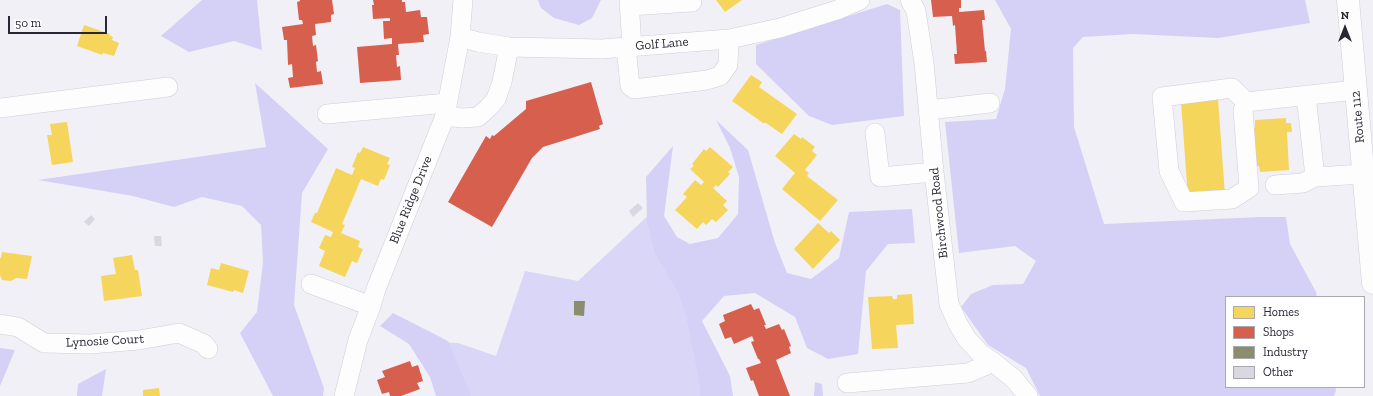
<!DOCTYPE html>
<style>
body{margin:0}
#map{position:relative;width:1373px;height:396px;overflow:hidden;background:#f1f0f7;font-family:"Zilla Slab",serif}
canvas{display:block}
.legend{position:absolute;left:1225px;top:296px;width:140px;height:92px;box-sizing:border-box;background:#fff;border:1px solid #a9a9ad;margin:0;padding:5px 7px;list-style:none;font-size:12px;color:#292733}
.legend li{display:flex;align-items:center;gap:8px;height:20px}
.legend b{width:20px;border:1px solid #a9a9ad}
.north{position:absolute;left:1325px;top:8px;width:40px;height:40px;-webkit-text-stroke:3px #fff;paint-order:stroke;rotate:0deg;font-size:11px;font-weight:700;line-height:16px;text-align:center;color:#292733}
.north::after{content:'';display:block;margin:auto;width:14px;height:18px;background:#292733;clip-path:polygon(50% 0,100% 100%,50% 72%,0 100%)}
.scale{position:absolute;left:8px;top:16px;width:99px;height:18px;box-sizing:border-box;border:2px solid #292733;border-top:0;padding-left:5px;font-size:12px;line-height:14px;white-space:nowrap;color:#292733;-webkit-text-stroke:3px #fff;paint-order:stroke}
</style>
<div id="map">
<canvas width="1373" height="396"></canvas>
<ul class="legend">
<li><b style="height:11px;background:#f6d55c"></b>Homes</li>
<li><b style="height:11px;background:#d6604d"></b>Shops</li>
<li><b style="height:11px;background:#8c8c6e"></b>Industry</li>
<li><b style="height:11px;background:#d9d8e2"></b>Other</li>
</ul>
<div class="north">N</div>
<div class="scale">50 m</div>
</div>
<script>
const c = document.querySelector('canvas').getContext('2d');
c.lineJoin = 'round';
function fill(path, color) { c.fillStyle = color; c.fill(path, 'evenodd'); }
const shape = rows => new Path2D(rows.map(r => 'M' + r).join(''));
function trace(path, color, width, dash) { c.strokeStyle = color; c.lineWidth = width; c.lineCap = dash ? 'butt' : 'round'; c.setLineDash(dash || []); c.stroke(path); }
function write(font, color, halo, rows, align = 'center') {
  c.font = font + ' "Zilla Slab",serif'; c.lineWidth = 4; c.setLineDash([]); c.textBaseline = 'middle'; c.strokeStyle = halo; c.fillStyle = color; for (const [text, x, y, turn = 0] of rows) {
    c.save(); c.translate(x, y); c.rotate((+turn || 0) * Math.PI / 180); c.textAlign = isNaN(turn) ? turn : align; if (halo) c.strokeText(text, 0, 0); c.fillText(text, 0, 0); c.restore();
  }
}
fill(shape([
 [652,212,717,396,446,396,431,342,458,343,496,356,525,271,578,281]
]), '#dad6f8');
fill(shape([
 [202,0,257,0,262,50,234,41,189,52,161,36],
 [538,0,601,0,592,18,579,25,554,18,541,8],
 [995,0,1305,0,1310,23,1218,38,1133,34,1083,37,1073,48,1074,127,1104,224,1260,217,1286,217,1290,244,1316,292,1317,297,1226,297,1226,387,1335,387,1336,390,1334,396,1040,396,1026,368,988,345,961,307,971,294,993,285,1023,284,1036,261,1015,246,959,253,945,122,996,119,1005,89,1011,29],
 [887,4,900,10,904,116,832,125,809,116,756,64,756,45],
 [255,83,328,149,302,193,294,305,324,388,323,396,273,396,240,333,257,312,263,262,261,225,242,206,202,197,174,207,133,196,38,180,266,147],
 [716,120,748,150,775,243,787,273,811,279,839,258,849,212,912,209,915,243,888,244,866,271,858,354,828,359,807,348,795,317,755,293,724,296,702,321,730,376,733,396,700,396,700,385,686,316,679,294,655,253,647,221,646,177,673,146,664,216,677,237,690,244,718,238,738,214,739,177,730,148],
 [393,313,448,341,471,396,436,396,430,377,409,344,380,326],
 [0,348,15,350,0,386],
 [106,369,102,396,77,396,78,384],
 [815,382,822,384,823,396,814,396]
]), '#d5d0f5');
fill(shape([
 [716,0,742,0,725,12],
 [84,25,110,34,109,35,113,37,112,40,119,43,114,56,103,53,102,55,77,46],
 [751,75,762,82,759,87,797,114,782,134,766,123,763,123,732,101],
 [1218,99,1225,195,1188,198,1181,102],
 [1286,118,1286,123,1291,123,1292,132,1287,132,1289,170,1260,172,1259,166,1256,166,1251,128,1255,128,1255,120],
 [67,122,73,162,52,165,47,135,52,135,50,124],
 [794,134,801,139,802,137,815,147,812,151,817,155,805,170,809,173,807,176,838,200,820,221,782,189,795,173,775,156],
 [363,147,390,158,387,164,390,165,384,180,381,179,378,186,361,179,342,224,345,225,341,233,360,241,358,247,363,249,357,263,352,261,345,277,319,266,325,251,319,248,325,235,331,237,333,232,311,222,315,213,317,213,336,168,352,175,355,168,352,167,358,152,360,153],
 [710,147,733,167,728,172,730,174,718,187,716,185,713,188,727,201,723,205,728,210,716,222,712,219,706,225,703,222,697,229,675,210,687,197,683,194,695,180,701,185,704,182,690,169,694,166,692,164,704,149,706,151],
 [818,223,829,233,831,231,840,240,813,269,794,249],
 [2,252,32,256,27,279,16,278,11,281,2,280,0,275,0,258,1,258],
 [132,255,135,270,138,270,142,296,104,301,101,276,116,274,113,258],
 [221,263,249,271,243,293,234,290,233,292,207,285,211,268,219,270],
 [912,294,914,324,896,325,898,348,872,349,868,297,892,296,893,299,897,299,897,295],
 [159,388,160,396,143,396,143,390]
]), '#f6d55c');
fill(shape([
 [300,0,332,0,334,14,331,15,331,22,315,24,316,35,312,36,313,46,316,45,318,61,316,62,317,72,321,71,323,84,290,88,288,78,293,77,292,64,288,65,287,40,284,40,282,27,303,24,302,20,299,20,297,2,300,1],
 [373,0,402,0,402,2,405,2,406,12,420,10,421,17,427,17,429,34,423,35,424,42,398,44,399,55,396,55,397,67,400,66,401,80,360,83,357,47,392,44,392,38,384,39,383,21,390,21,390,18,373,19,372,5,374,5],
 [931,0,961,0,961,8,959,8,959,12,984,10,985,20,982,20,985,51,986,51,987,62,955,64,954,54,957,54,955,25,953,26,952,16,933,17],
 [591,82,603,124,599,126,600,129,543,147,532,158,492,227,448,202,486,136,490,139,492,135,494,136,526,109,526,101],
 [751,304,754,310,759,308,766,325,764,325,766,329,779,324,782,330,784,329,791,346,789,347,791,353,776,360,790,396,759,396,753,380,751,381,746,368,761,363,759,359,758,359,751,342,754,341,752,336,734,344,731,337,725,339,719,324,725,321,723,315],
 [410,361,412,367,418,365,423,381,417,383,420,389,401,396,390,396,389,392,382,394,377,380,385,377,382,371]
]), '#d6604d');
fill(shape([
 [574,301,585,301,584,316,574,315]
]), '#8c8c6e');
fill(shape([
 [638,203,643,208,633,217,629,211],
 [91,215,95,219,89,226,84,222],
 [154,236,161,236,162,246,155,246]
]), '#d9d8e2');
const minor = shape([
 [629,0,632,47],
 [910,0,916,11,924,63,934,172,949,304,958,324,967,339,981,354,993,362,1014,379,1028,396],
 [629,6,692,2],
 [460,37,478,42,509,47,602,49,729,39,780,28,837,10,860,0],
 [626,47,630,86,634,89,707,80,720,76,728,65,729,39],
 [1306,95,1315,177,1363,174],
 [1246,102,1243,110,1249,188,1232,199,1184,202,1169,171,1162,97,1232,88,1246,102,1355,90],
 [0,108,168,87],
 [929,110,990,103],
 [327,114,447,103],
 [445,116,462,118,478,117,489,107,496,99,502,82,509,47],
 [875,133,880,177,934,172],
 [1275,185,1303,183,1315,177],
 [311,284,371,306],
 [0,324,18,327,44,343,90,344,139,340,179,333,204,344,208,349],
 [847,383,968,373,993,362],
 [344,396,358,340,371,306,376,289,445,116,460,37,463,0]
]);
const major = shape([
 [1348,0,1373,283]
]);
trace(minor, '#cecdd5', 20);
trace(major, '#cecdd5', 23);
trace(minor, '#fdfdfe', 19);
trace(major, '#fdfdfe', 22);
write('13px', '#292733', '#fff', [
 ["Golf Lane",662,44,-5],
 ["Route 112",1358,117,-95],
 ["Blue Ridge Drive",411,200,-68],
 ["Birchwood Road",939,213,-96],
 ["Lynosie Court",105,341,-3]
]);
</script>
